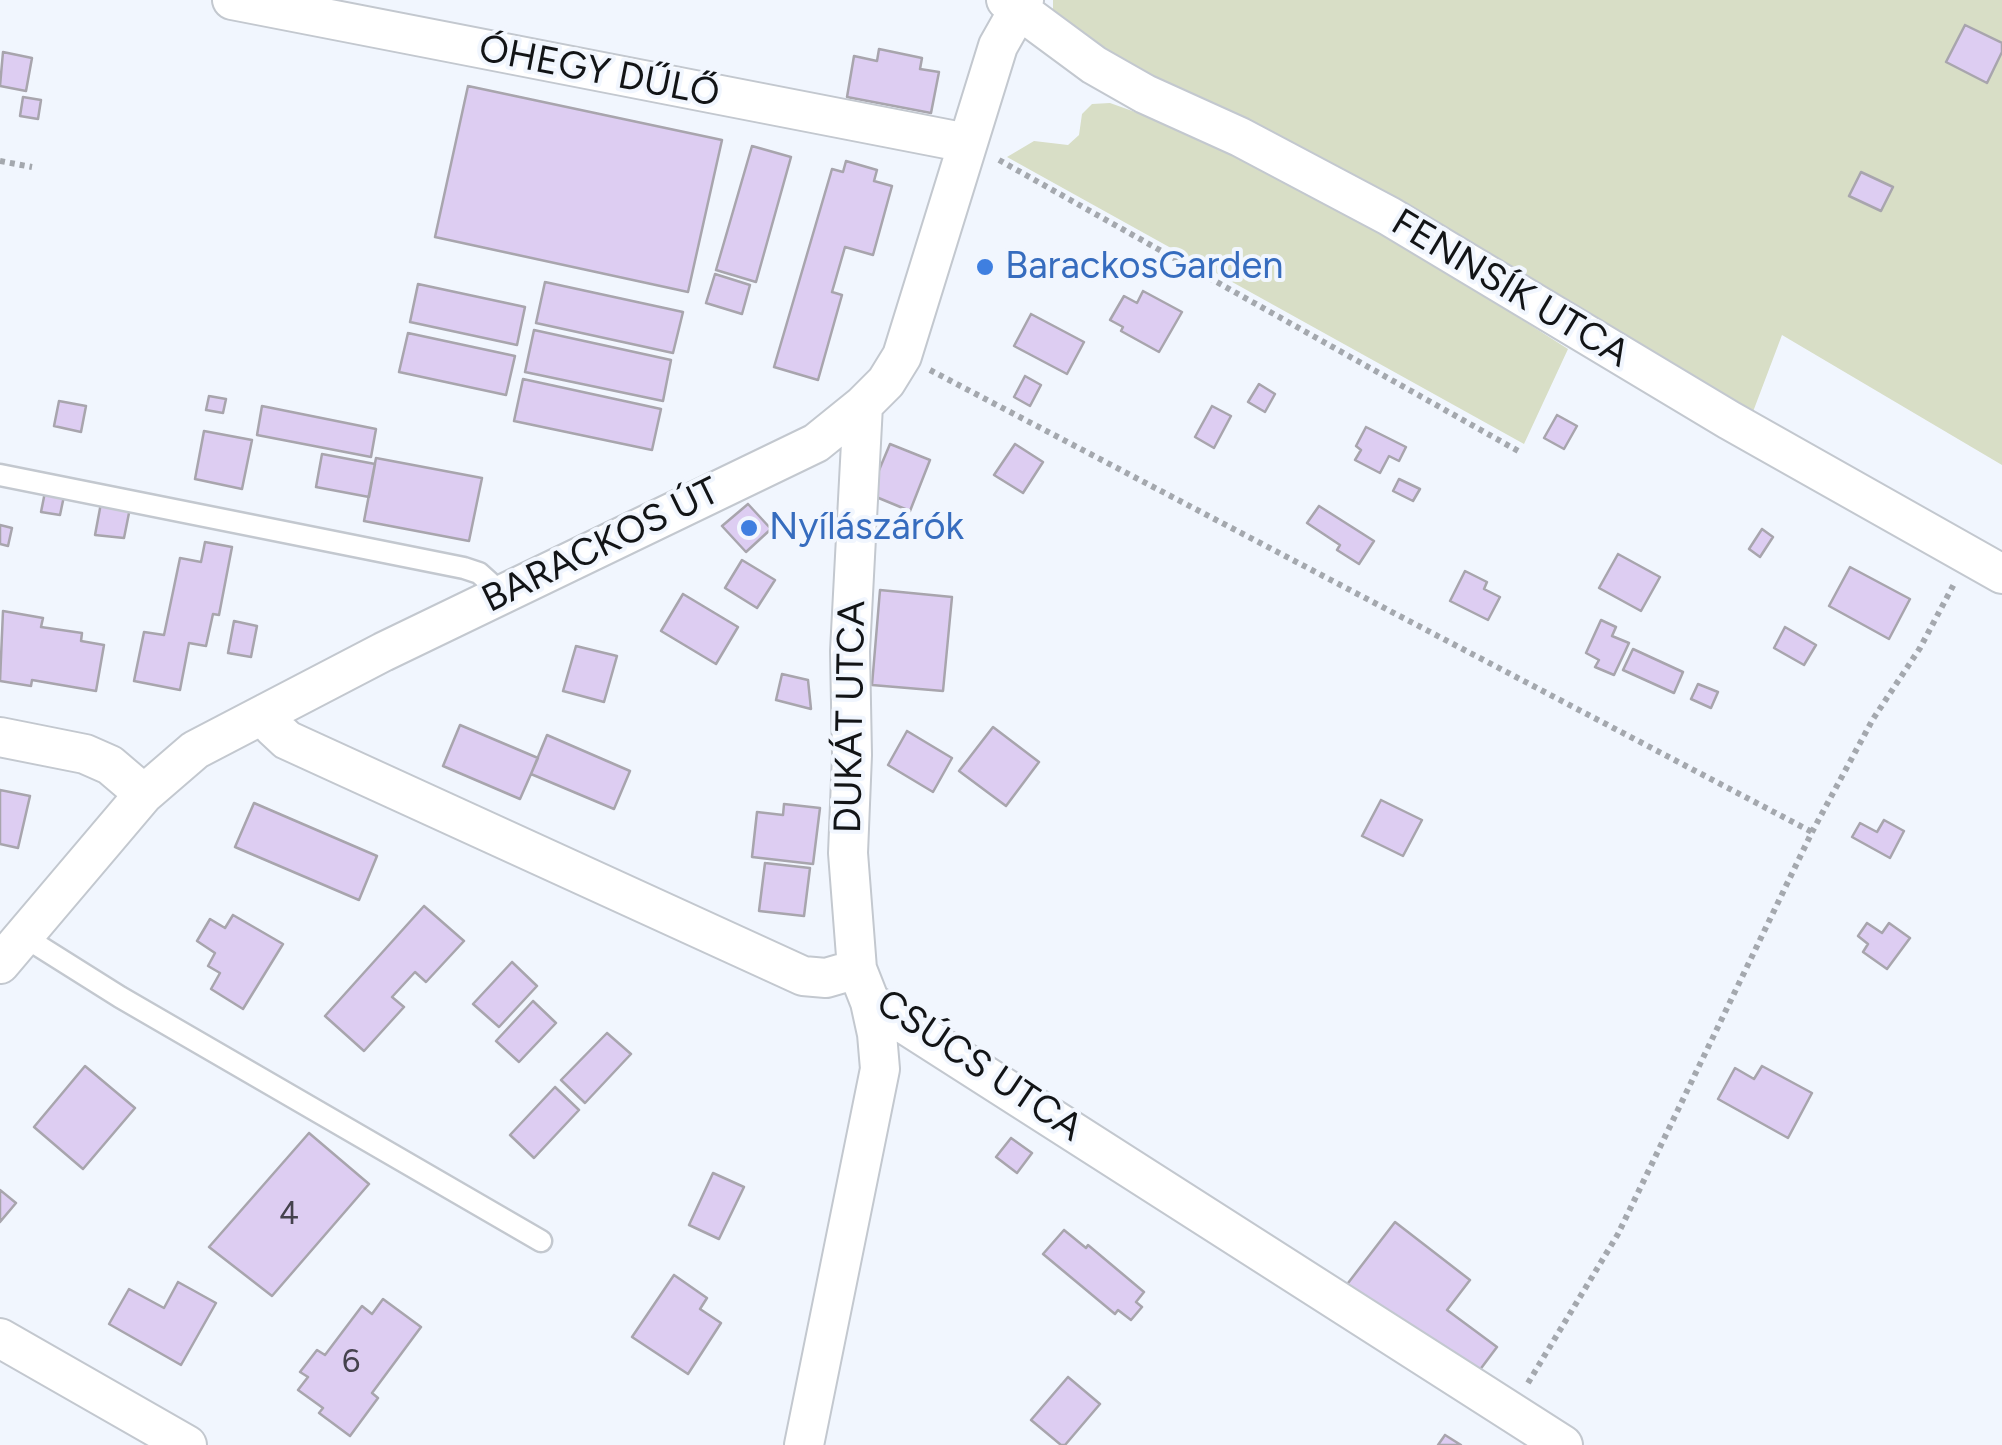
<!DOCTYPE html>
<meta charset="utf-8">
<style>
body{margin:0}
canvas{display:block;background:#f1f6fe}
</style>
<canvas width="2002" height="1445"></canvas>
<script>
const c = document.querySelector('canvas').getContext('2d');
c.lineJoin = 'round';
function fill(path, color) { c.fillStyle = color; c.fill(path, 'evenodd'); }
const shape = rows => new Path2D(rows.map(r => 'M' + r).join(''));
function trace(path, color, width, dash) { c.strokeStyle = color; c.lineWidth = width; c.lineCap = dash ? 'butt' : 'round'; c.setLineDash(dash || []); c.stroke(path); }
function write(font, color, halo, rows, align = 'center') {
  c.font = font + ' Figtree,sans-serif'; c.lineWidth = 8; c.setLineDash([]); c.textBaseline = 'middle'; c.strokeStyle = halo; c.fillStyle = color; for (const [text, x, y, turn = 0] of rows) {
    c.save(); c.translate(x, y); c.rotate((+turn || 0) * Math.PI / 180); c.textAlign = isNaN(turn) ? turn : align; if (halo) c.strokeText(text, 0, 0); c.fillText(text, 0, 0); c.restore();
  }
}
fill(shape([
 [1053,0,2002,0,2002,465,1782,335,1751,417,1145,77,1062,24,1053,10],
 [1110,103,1233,147,1381,230,1568,349,1524,444,1007,157,1034,141,1068,145,1079,135,1082,114,1092,104]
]), '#d8dec6');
const building = shape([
 [1965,25,2002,43,2002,52,1987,83,1946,62,1965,25],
 [879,49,922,58,920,69,939,72,931,113,847,97,854,56,877,61,879,49],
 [3,52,32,58,26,91,0,86,3,52],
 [468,86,722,140,688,292,435,237,468,86],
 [23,97,41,100,38,119,20,116,23,97],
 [752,146,791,157,756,282,716,270,752,146],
 [846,161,877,170,874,181,892,186,873,255,845,247,832,292,842,295,818,380,774,367,832,169,843,172,846,161],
 [1861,172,1893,187,1881,211,1849,196,1861,172],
 [715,274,750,285,742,314,706,303,715,274],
 [545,282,683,312,673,353,536,323,545,282],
 [418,284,525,307,517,345,410,322,418,284],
 [1143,291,1182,312,1159,352,1121,331,1123,327,1110,320,1124,296,1137,303,1143,291],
 [1031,314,1084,342,1067,374,1014,346,1031,314],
 [534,330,671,360,663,401,525,372,534,330],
 [408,333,515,356,506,395,399,372,408,333],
 [1025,376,1041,385,1030,406,1014,397,1025,376],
 [523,379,661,409,652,450,514,421,523,379],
 [1259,384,1275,394,1265,412,1248,402,1259,384],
 [209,396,226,399,223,413,206,410,209,396],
 [59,401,86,406,81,432,54,426,59,401],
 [262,406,376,429,371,457,257,435,262,406],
 [1212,406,1231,416,1214,448,1195,437,1212,406],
 [1557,415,1577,426,1564,449,1544,438,1557,415],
 [1366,427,1406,447,1399,461,1389,456,1380,473,1355,460,1361,450,1356,446,1366,427],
 [204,431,252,440,242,489,195,479,204,431],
 [890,444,930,460,910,511,869,494,890,444],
 [1015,444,1043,462,1023,493,994,475,1015,444],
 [322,454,375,464,369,497,316,487,322,454],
 [376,458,482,478,469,541,364,521,376,458],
 [1399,479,1420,489,1413,501,1393,491,1399,479],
 [45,492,64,496,60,515,41,512,45,492],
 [101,503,130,508,124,538,95,535,101,503],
 [748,504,771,529,746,552,722,526,748,504],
 [1319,506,1374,541,1359,564,1337,550,1340,545,1307,523,1319,506],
 [0,525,12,528,8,546,0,544,0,525],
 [1762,529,1773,537,1760,557,1749,549,1762,529],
 [205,542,232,547,219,615,213,614,206,646,189,643,180,690,134,681,144,632,164,635,180,558,201,562,205,542],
 [1618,554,1660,577,1641,611,1599,588,1618,554],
 [742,560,775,580,757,608,725,588,742,560],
 [1850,567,1910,599,1889,639,1829,606,1850,567],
 [1465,571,1487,582,1484,589,1500,597,1488,620,1450,601,1465,571],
 [880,590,952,597,943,691,872,685,880,590],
 [683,594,738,627,716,664,661,631,683,594],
 [3,611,43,618,41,627,82,633,81,641,104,645,96,691,32,680,31,686,0,681,3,611],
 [1601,620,1616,627,1612,636,1629,643,1614,675,1595,667,1599,660,1586,653,1601,620],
 [234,621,257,626,251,657,228,653,234,621],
 [1785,627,1816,645,1804,665,1774,648,1785,627],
 [576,646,617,656,604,702,563,691,576,646],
 [1633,649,1683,672,1674,693,1623,670,1633,649],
 [782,674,808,680,811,709,776,700,782,674],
 [1698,684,1718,692,1711,708,1691,699,1698,684],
 [460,725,538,758,520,799,443,766,460,725],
 [993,727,1039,762,1006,806,959,771,993,727],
 [907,731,952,758,933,792,888,765,907,731],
 [547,735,630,771,614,809,531,774,547,735],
 [0,790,30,796,18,848,0,844,0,790],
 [1381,800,1422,820,1403,856,1362,836,1381,800],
 [254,803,377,856,359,900,235,847,254,803],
 [784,804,820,808,813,864,752,857,757,812,783,815,784,804],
 [1884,820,1904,831,1890,858,1852,837,1860,823,1877,832,1884,820],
 [765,863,810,868,804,916,759,911,765,863],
 [424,906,464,941,426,982,415,972,392,997,404,1007,364,1051,325,1016,424,906],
 [233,915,283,944,243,1009,211,989,220,973,208,966,215,953,197,941,210,919,225,928,233,915],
 [1867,923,1882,933,1889,923,1910,938,1887,969,1863,952,1868,944,1858,936,1867,923],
 [512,962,537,986,499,1027,473,1004,512,962],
 [533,1001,556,1023,519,1062,496,1041,533,1001],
 [607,1033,631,1054,585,1103,561,1080,607,1033],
 [85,1066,135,1108,83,1169,34,1127,85,1066],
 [1762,1066,1812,1093,1788,1138,1718,1099,1735,1068,1754,1079,1762,1066],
 [555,1087,579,1110,534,1158,510,1135,555,1087],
 [309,1133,369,1184,272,1296,209,1247,309,1133],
 [1011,1138,1032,1153,1017,1173,996,1157,1011,1138],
 [713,1173,744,1187,719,1239,689,1225,713,1173],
 [0,1190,16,1203,0,1222,0,1190],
 [1395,1222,1470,1280,1447,1310,1497,1347,1470,1383,1345,1287,1395,1222],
 [1064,1230,1086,1248,1088,1245,1144,1292,1136,1302,1142,1307,1131,1320,1118,1310,1115,1314,1043,1254,1064,1230],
 [674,1275,707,1298,700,1309,721,1323,688,1374,632,1337,674,1275],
 [178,1282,216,1303,181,1365,109,1324,129,1289,164,1308,178,1282],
 [383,1299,421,1327,372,1393,378,1398,350,1436,319,1413,323,1408,298,1390,308,1377,300,1372,317,1350,325,1355,362,1306,372,1314,383,1299],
 [1068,1377,1100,1404,1065,1445,1061,1445,1031,1420,1068,1377],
 [1445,1435,1461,1445,1438,1445,1445,1435]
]);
fill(building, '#ddcdf2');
trace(building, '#a8a5ad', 2.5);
const lane = shape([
 [0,475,464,568,479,573,489,582,496,596],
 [23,936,120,997,541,1241]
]);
const street = shape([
 [232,0,967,143],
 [1006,0,1094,65,1145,94,1240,137,1389,216,1729,420,2002,574],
 [266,713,273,727,287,740,803,976,826,978,857,969],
 [0,737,85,754,110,765,144,794],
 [0,964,144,794,195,750,383,652,816,443,863,405,886,382,902,356,998,46,1024,0],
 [870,1002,1563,1445],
 [0,1338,187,1445],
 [804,1445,880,1069,877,1034,870,1002,857,969,848,853,852,755,850,651,863,405]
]);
trace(lane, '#c3c8cf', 25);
trace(street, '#c3c8cf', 42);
trace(shape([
 [999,160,1520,452],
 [0,161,32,167],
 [930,370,1812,832],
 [1528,1383,1618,1234,1812,832,1873,719,1920,648,1954,584]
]), '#a4a8ae', 6, [5, 5]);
trace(lane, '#fff', 20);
trace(street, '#fff', 38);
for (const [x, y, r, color] of [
 [985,267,10,"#3f7fe0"],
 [749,528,10,"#3f7fe0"]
]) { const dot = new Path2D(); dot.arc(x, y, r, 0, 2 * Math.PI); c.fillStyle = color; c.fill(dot); trace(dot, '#f1f6fe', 4); }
write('32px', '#45424d', null, [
 ["4",289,1215],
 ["6",351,1363]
]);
write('38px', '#121416', '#f1f6fe', [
 ["ÓHEGY DŰLŐ",599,72,11],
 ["FENNSÍK UTCA",1510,289,31],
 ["BARACKOS ÚT",601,546,-26],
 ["DUKÁT UTCA",851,717,-89],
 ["CSÚCS UTCA",979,1066,34]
]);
write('38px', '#366cbe', '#f1f6fe', [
 ["BarackosGarden",1005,267],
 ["Nyílászárók",769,528]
], 'left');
</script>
